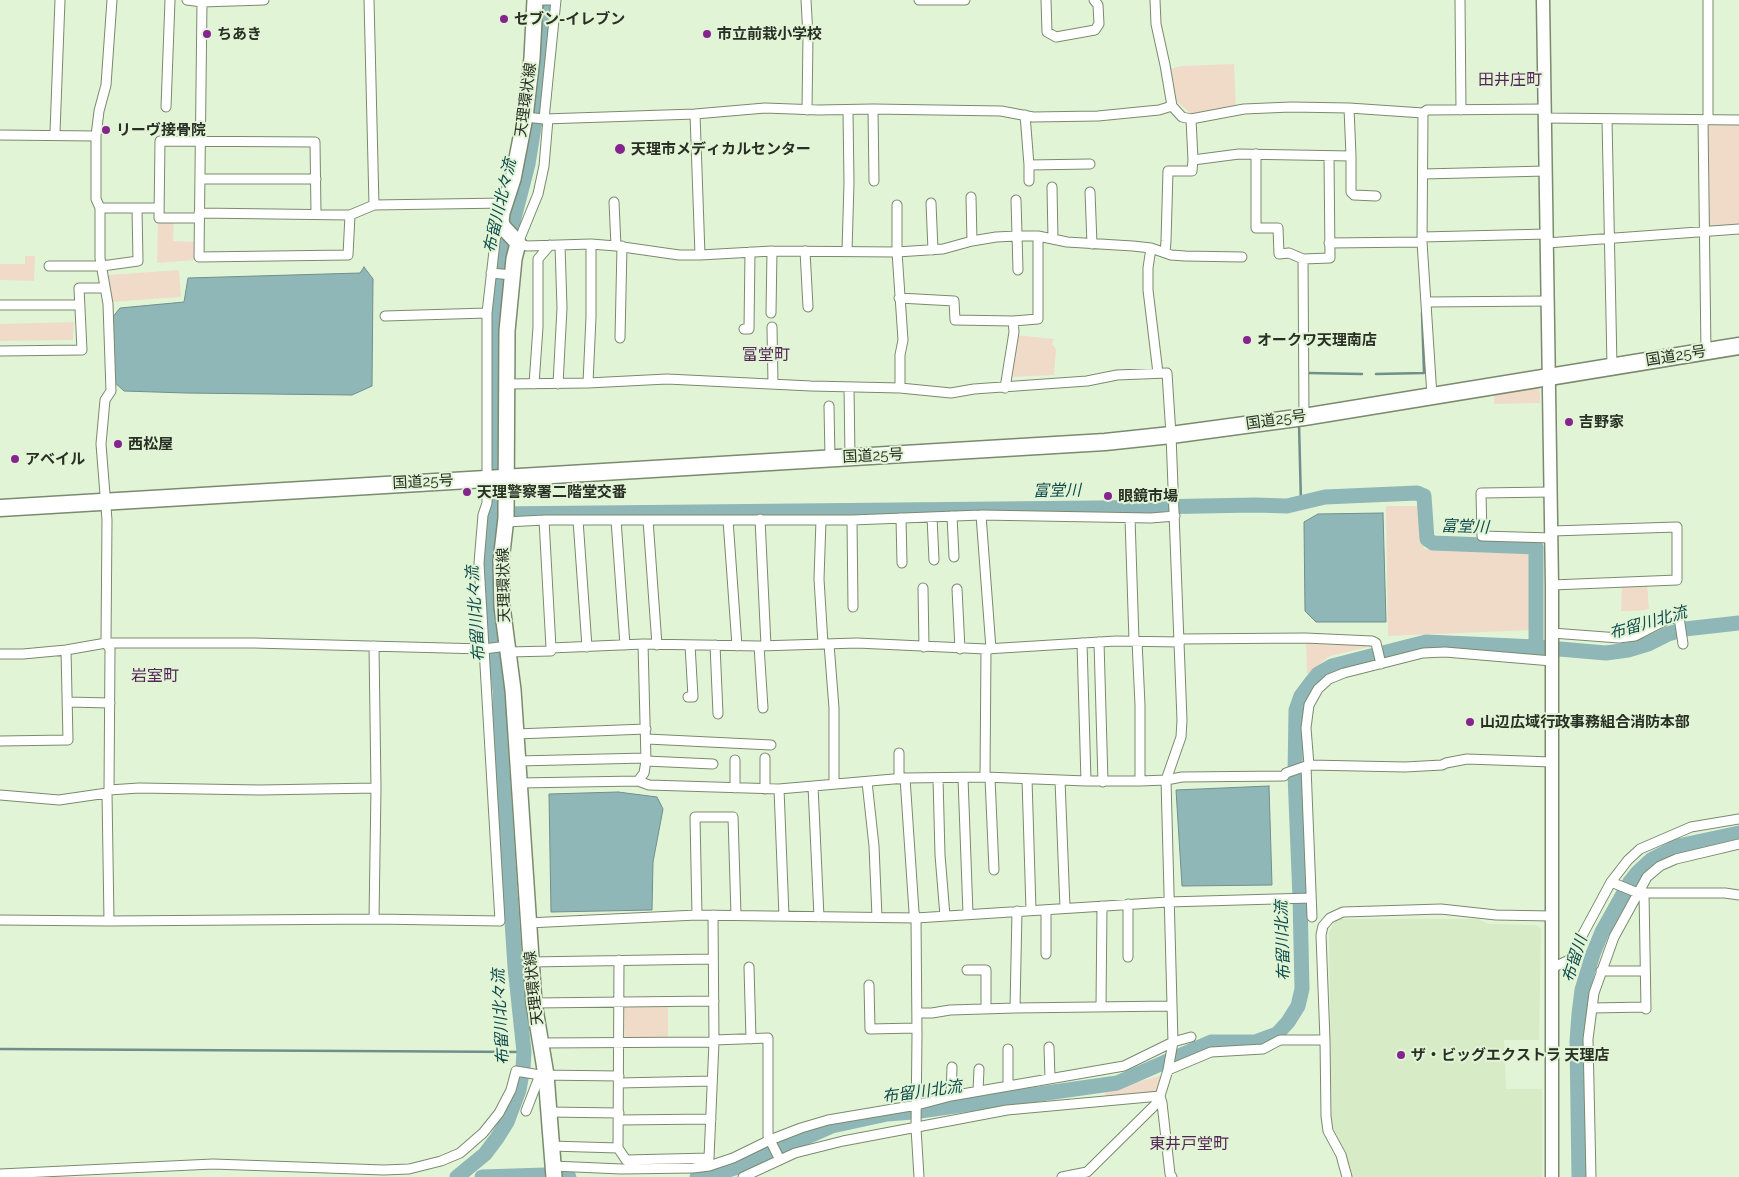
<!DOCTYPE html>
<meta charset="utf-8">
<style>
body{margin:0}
canvas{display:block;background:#e2f4d6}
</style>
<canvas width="1739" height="1177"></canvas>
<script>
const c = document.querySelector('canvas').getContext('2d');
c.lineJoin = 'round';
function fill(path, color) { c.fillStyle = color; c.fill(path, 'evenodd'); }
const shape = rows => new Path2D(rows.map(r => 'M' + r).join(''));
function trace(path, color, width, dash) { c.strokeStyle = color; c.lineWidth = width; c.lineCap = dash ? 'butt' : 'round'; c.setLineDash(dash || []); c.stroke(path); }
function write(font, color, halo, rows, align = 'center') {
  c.font = font + ' Raleway,"Noto Sans JP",sans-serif'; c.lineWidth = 4; c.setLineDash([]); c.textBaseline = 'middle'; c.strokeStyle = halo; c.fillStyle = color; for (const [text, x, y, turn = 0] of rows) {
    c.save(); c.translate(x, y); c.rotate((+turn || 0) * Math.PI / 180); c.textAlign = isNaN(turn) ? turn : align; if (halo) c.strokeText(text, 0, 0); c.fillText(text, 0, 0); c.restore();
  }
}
fill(shape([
 [1342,919,1479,919,1488,924,1536,925,1541,929,1539,1040,1504,1040,1506,1089,1542,1089,1542,1177,1351,1177,1350,1167,1332,1124,1329,932,1332,926,1336,921]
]), '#d6ebc6');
fill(shape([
 [1234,64,1236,108,1192,115,1177,101,1170,69,1182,66],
 [1710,124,1739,124,1739,227,1712,229,1708,225,1707,126],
 [158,220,174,221,173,241,196,242,196,260,157,263],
 [25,256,35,256,34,281,0,280,0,264,25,264],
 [179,270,181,297,110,302,109,275],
 [74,322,73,340,0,341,0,324],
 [1015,335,1054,339,1052,344,1056,349,1054,375,1009,377],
 [1537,388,1540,391,1540,403,1494,404,1494,395],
 [1386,506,1420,506,1424,549,1531,554,1532,630,1388,636],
 [1647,584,1649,609,1638,611,1621,611,1622,585],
 [1306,640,1370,642,1372,646,1330,656,1307,674],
 [668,1004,668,1039,629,1039,625,1036,624,1008,628,1005],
 [1160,1076,1162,1078,1157,1093,1106,1097,1105,1090]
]), '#f0dbc9');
const water = shape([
 [364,267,373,279,372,386,352,395,186,393,124,391,113,381,112,318,120,308,184,302,188,278,360,273,364,267],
 [1383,513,1386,622,1316,622,1305,611,1304,522,1318,514,1383,513],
 [1269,786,1272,885,1182,886,1176,790,1269,786],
 [618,792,657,797,663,809,653,862,652,910,551,912,549,794,618,792]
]);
fill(water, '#90b7b8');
trace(water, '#718e8c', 1);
trace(shape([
 [1308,373,1362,374],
 [1376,374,1424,373,1422,313],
 [1299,424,1301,503],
 [0,1049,524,1052]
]), '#718e8c', 2.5);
trace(shape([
 [495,514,1097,508,1255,505,1287,506,1325,497,1417,493,1424,496,1427,539,1433,543,1536,547,1536,647],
 [457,1177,485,1154,497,1138,507,1122,519,1090,523,1068,524,1052,515,967,500,739,500,691,489,600,489,556,495,514,498,311,506,249,528,164,537,109,542,68,547,0],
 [482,1177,545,1175,569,1177],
 [697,1177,725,1171,744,1165,832,1126,887,1114,913,1112,1117,1083,1211,1042,1255,1042,1277,1034,1288,1022,1298,1006,1302,989,1300,898,1295,775,1296,710,1301,696,1310,684,1318,674,1332,666,1426,642,1536,647,1606,653,1628,650,1648,644,1668,634,1685,629,1739,623],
 [1579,1177,1577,1041,1579,1014,1582,990,1593,954,1602,932,1630,882,1638,872,1651,860,1678,846,1739,833]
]), '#90b7b8', 15);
const street = shape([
 [187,0,202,2,264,0],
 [369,0,374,205],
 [535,0,556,0],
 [806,0,808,36,807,110],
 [919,0,965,0],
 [1046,0,1047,32,1056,37,1095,30,1099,24,1098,5,1094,0],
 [1155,0,1156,24,1165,65,1172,106,1182,117,1191,119,1244,109,1291,107,1349,108,1423,113,1427,110,1545,109],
 [1460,0,1461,110],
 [1708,0,1708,120],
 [202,2,199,257,348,255,350,215],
 [166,107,170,0],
 [873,109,874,181],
 [1423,113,1422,242,1432,396],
 [695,114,700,255],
 [1025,115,1029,165,1090,164],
 [525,117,544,119,695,114,765,108,819,110,873,109,1001,111,1033,117,1098,116,1159,110,1172,106],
 [1545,118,1739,120],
 [544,119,556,0],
 [548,119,544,166,538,194,518,243,527,246,591,244,616,246,679,255,700,255,772,251,897,252,943,249,972,241,996,237,1017,236,1038,236,1067,242,1133,246,1151,248,1171,255,1185,256,1242,257],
 [1607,119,1612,366],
 [1703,120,1706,352],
 [55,132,60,0],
 [0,135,96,136],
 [1256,154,1256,228,1278,228,1279,254,1289,253,1303,259,1330,258,1329,156],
 [1351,156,1351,192,1354,195,1376,196],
 [1193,160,1239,154,1351,156,1349,108],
 [1029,165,1029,181],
 [1423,174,1546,171],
 [200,179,316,179],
 [1052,187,1053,239],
 [1090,192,1092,244],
 [971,197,972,241],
 [1016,200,1018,270],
 [614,202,616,246],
 [931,203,933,250],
 [897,205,897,252,903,340,900,355,900,388],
 [100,208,159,208],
 [199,213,350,215,374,205,506,203],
 [199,218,159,218,160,141,315,142,316,213],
 [1422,237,1547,234],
 [1329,243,1422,242],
 [1547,243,1739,229],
 [1151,248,1148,268,1148,290,1158,373],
 [805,251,808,307],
 [847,251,849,183,848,111],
 [1165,253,1166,241,1168,171,1192,171,1193,160,1191,119],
 [1303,259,1304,417],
 [49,266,102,266,138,261,137,208],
 [491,273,512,275],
 [899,298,954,301,955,320,1013,321,1038,319,1038,236],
 [1426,302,1548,301],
 [0,305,80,305],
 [771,313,772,251],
 [385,316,487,313],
 [772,327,773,384],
 [744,329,749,329,750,252],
 [620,338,622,246],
 [0,351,82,350,79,288,105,288],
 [588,383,591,317,591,244],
 [507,384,588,383,667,379,811,386,900,388,951,393,974,389,1087,381,1117,375,1167,373,1171,435,1182,720,1181,737,1166,780,1173,1042,1168,1070,1160,1096,1156,1104,1087,1172,1062,1177],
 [534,384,538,327,538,259,550,245],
 [558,384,562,308,560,245],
 [849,387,850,457],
 [1005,388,1014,332,1013,321],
 [829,406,830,458],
 [1551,492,1481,493,1482,536,1552,538],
 [981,515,991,649],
 [952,516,954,557],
 [932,517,934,560],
 [901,518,902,563],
 [1130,518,1134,641],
 [760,519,766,646],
 [544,520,551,648],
 [578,520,587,647],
 [616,520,625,645],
 [648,520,657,645],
 [728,520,737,646],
 [821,520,819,579,823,644],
 [852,520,853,607],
 [506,522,544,520,852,520,981,515,1151,518,1175,516],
 [1552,531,1677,527,1677,580,1552,585],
 [923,588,924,647],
 [957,589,960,649],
 [1552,633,1619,638,1635,636,1666,620,1679,617,1683,644],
 [1180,639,1305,638,1372,641,1376,643,1381,664],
 [1137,641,1140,705,1140,781],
 [1099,642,1103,782],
 [1082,643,1086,781],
 [643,644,646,761,644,773,638,781,649,785,779,789,905,778,985,777,1086,781,1140,781,1166,780,1182,777,1284,776,1286,773,1309,765,1405,767,1442,765,1446,763,1467,759,1552,762],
 [829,644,834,708,834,784],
 [715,645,718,714],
 [759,646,763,708],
 [508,652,551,651,551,648,643,644,759,646,857,643,986,649,1116,641,1180,642],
 [0,654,23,654,66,650,106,643,254,643,484,649,507,646],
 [688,697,693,697,690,645],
 [67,702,110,703],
 [516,734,646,729],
 [647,739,771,745],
 [0,741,68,740,66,650],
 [899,753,899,779],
 [518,761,646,758],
 [646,761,713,764],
 [1309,765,1306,728,1309,705,1318,689,1329,679,1344,673,1423,653,1445,652,1552,661],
 [1306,767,1312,917],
 [985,777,986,649],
 [905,778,914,912,916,918,917,1034,916,1128,919,1177],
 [938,778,940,855,945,916],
 [963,778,968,914],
 [990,778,994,870],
 [1027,779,1031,910],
 [1060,780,1065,908],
 [867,782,874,846,877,917],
 [519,783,638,781],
 [813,786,819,917],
 [735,788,735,760],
 [765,789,765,758],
 [779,789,784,916],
 [109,790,139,788,260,790,376,788],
 [0,795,59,800,107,793],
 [1611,882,1638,893,1725,893,1739,895],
 [1644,893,1646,1009],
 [1128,904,1128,957],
 [697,915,695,817,733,817,736,915],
 [374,919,376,788,374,646],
 [0,920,109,921,374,919,500,921,479,563,483,515,487,503,487,313,496,233,501,222],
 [109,921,107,793,109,790,110,649,106,643,107,520,101,444,105,400,111,391,108,304,100,258,100,208,96,199,96,136,99,111,106,85,112,0],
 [527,923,697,915,916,918,1168,902,1311,898],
 [1046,954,1046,910],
 [619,960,618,1148,626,1160,709,1158,714,1042,713,915],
 [530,962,712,959],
 [749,967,751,1039],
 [1552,968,1569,960,1611,882,1628,860,1640,849,1691,827,1739,819],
 [967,970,986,970,986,1009],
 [1601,971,1645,971],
 [869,985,870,1029,916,1028],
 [534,1003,714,1001],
 [1101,1006,1102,906],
 [1015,1008,1017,911],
 [1592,1008,1646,1007],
 [917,1013,932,1013,950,1010,1015,1008,1172,1006],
 [714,1040,768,1038,768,1136,780,1160],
 [540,1043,714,1042],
 [1049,1047,1050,1078],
 [1008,1049,1008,1086],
 [1168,1070,1211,1052,1263,1049,1280,1040,1325,1040],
 [619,1083,712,1081],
 [978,1091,979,1069],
 [951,1096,952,1067],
 [1160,1096,1162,1103,1170,1174,1172,1177],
 [526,1111,540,1075],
 [548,1112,619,1113],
 [618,1120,711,1119],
 [550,1146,618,1148],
 [553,1166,621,1169,693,1168,709,1166,733,1158,770,1140,801,1128,828,1120,917,1105,951,1096,1124,1066,1173,1042,1191,1037],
 [0,1174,213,1164,384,1170,409,1169,441,1161,460,1153,483,1133,499,1113,511,1090,516,1071,540,1075,619,1076],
 [743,1177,795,1153,843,1141,1007,1110,1160,1096],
 [1347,1177,1341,1155,1328,1131,1326,1116,1325,1040,1321,935,1323,926,1330,918,1343,912,1441,909,1496,915,1551,916],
 [1591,1177,1588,1039,1594,993,1614,937,1647,877,1660,866,1676,859,1739,844]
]);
const secondary = shape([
 [1543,0,1552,585,1552,1177]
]);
const primary = shape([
 [535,0,532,58,525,117,513,179,502,213,501,221,503,227,518,243,514,259,507,331,506,518,501,561,502,606,513,690,534,1003,546,1075,554,1177]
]);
const highway = shape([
 [0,508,1105,442,1171,435,1304,417,1739,346]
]);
trace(street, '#7a8a6f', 11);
trace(secondary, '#7a8a6f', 15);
trace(primary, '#7a8a6f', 18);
trace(highway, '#7a8a6f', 19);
trace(street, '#fff', 9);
trace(secondary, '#fff', 12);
trace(primary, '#fff', 15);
trace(highway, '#fff', 16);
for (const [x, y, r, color] of [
 [504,19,5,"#85248e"],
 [207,34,5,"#85248e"],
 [707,34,5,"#85248e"],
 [106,130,5,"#85248e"],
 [620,149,6,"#85248e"],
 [1247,340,5,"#85248e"],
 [1569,422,5,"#85248e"],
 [118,444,5,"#85248e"],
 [15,459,5,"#85248e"],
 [467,492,5,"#85248e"],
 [1108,496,5,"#85248e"],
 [1470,722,5,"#85248e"],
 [1401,1055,5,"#85248e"]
]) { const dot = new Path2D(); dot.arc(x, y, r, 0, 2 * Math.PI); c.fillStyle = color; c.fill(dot); trace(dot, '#e2f4d6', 2); }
write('bold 15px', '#292f24', '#e2f4d6', [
 ["セブン-イレブン",514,19],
 ["ちあき",217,34],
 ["市立前栽小学校",717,34],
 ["リーヴ接骨院",116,130],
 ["天理市メディカルセンター",631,149],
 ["オークワ天理南店",1257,340],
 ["吉野家",1579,422],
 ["西松屋",128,444],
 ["アベイル",25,459],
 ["天理警察署二階堂交番",477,492],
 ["眼鏡市場",1118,496],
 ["山辺広域行政事務組合消防本部",1480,722],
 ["ザ・ビッグエクストラ 天理店",1411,1055]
], 'left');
write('15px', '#292f24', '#e2f4d6', [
 ["天理環状線",526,100,-82],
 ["国道25号",1676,356,-9],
 ["国道25号",1276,420,-8],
 ["国道25号",873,456,-3],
 ["国道25号",423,482,-3],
 ["天理環状線",504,585,-91],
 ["天理環状線",534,988,-96]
]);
write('16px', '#542658', '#e2f4d6', [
 ["田井庄町",1510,80],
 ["富堂町",766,355],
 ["岩室町",155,676],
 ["東井戸堂町",1189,1144]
]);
write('italic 16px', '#0e4a4c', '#e2f4d6', [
 ["布留川北々流",500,206,-77],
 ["富堂川",1057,491,-1],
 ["富堂川",1465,527,2],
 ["布留川北々流",476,614,-94],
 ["布留川北流",1648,623,-16],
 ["布留川北流",1283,941,-92],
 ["布留川",1575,959,-72],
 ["布留川北々流",501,1017,-93],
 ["布留川北流",922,1092,-8]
]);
</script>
